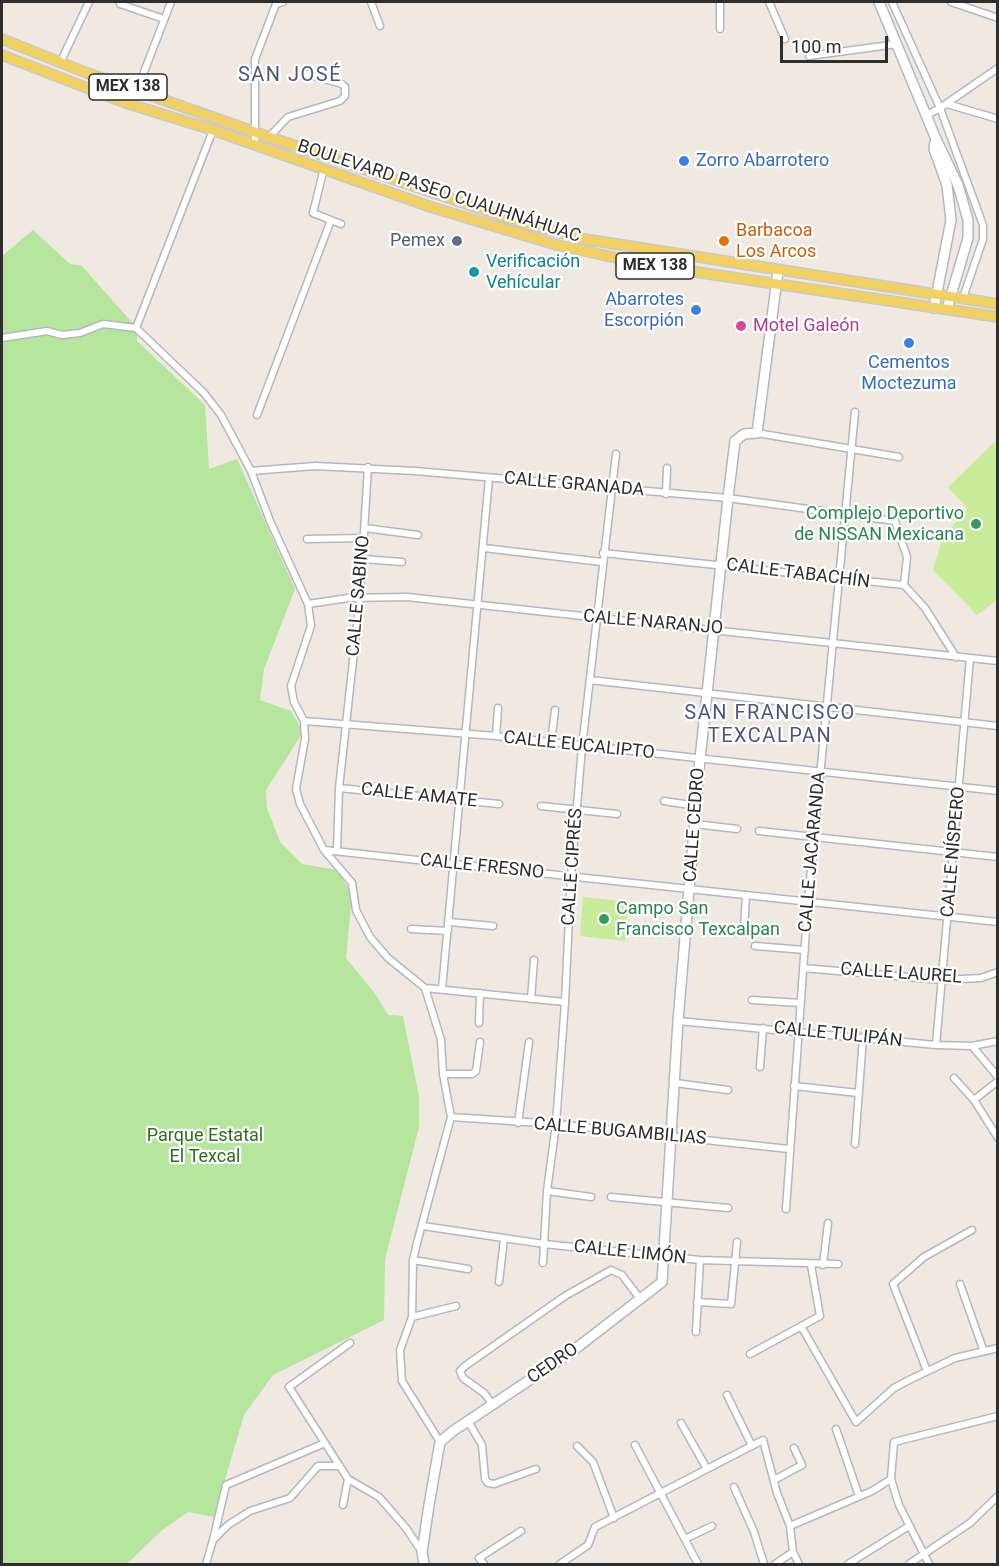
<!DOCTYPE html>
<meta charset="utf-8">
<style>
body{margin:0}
#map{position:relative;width:999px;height:1566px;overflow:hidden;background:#efe9e1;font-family:Roboto,sans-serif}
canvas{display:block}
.frame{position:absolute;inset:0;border:3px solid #2e2e2e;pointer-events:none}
.scale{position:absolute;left:780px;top:36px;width:108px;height:27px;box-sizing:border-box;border:3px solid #2e2e2e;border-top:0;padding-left:8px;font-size:18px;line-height:21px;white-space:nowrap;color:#2e2e2e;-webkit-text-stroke:4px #fff;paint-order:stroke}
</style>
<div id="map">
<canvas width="999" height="1566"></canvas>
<div class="frame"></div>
<div class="scale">100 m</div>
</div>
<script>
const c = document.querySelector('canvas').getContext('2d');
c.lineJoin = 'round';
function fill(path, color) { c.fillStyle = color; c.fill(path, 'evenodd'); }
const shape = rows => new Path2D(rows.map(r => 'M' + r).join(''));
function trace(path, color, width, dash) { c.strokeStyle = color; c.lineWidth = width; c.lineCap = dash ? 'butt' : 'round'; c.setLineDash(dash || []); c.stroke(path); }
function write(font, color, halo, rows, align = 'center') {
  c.font = font + ' Roboto,sans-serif'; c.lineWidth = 4.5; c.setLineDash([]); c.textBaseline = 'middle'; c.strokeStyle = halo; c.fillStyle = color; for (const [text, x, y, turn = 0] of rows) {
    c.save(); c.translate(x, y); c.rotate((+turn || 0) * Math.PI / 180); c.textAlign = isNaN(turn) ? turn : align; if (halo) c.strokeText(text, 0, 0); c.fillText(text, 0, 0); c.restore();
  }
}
fill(shape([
 [33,230,70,264,81,265,137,328,137,341,205,405,209,469,237,459,295,589,264,669,260,700,291,711,303,732,266,790,267,808,280,842,302,864,337,870,352,894,346,958,376,995,388,1015,403,1016,419,1096,419,1127,385,1259,384,1320,273,1375,244,1415,214,1517,188,1512,161,1531,127,1564,2,1564,2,256]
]), '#b6e59e');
fill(shape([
 [997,440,997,600,977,615,933,570,942,539,967,508,948,487],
 [583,897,629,902,625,941,580,936]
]), '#c9ec9a');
const street = shape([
 [371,2,380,26],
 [720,2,720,29],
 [769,2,785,39],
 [892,2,940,108,983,225,983,239,963,298],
 [951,2,998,18],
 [120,4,164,19],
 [809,56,897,44],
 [60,63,89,2],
 [137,90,171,2],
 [947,104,998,119],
 [927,115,940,108,998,68],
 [269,137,288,117,340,101,345,96,345,87,342,84,307,74],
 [255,144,255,59,276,4,283,2],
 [324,168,313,213,341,224],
 [136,328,204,393,221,415,251,471,270,521,308,604,311,626,291,686,294,702,304,721,305,739,296,789,300,804,324,850,352,883,356,910,370,937,388,958,425,988,441,1040,443,1074,451,1117,417,1243,413,1260,412,1317,400,1350,402,1381,440,1442],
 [136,328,213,130],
 [2,338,47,331,62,335,80,333,103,324,136,328],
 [257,415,331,220],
 [757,433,899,457],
 [251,471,315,466,415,471,728,498,895,521,907,557,904,585],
 [666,494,667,468],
 [365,528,418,535],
 [307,539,364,538],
 [484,548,602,562],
 [603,553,904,585,925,608,956,657],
 [363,559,402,562],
 [308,604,348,598,407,597,998,661],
 [590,680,998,726],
 [304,721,496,736,998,791],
 [496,736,498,708],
 [551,743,555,710],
 [339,788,499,804],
 [664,801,697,806],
 [541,806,617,814],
 [695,824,737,829],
 [759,831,998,857],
 [324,850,998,922],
 [337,851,339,788,360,597,368,467],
 [449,922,493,926],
 [411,929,448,931],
 [744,929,746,895],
 [755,946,805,950],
 [803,968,943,980,981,978,998,972],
 [425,988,565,1002],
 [442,989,489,478],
 [531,999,534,960],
 [752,1000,801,1003],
 [678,1021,936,1045,972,1046,998,1041],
 [479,1023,480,993],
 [936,1045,970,658],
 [972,1046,998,1077],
 [760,1067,763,1028],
 [443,1074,472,1074,476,1071,480,1042],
 [954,1078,974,1100,998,1138],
 [675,1083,728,1090],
 [794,1086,858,1093],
 [974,1100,998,1081],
 [451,1117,556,1124,789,1149],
 [518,1123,529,1042],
 [855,1144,863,1037],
 [547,1191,591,1197],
 [611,1197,728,1208],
 [786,1209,808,901,855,412],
 [423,1226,544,1244,700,1260,838,1264],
 [413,1260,468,1269],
 [543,1263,547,1191,556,1124,565,1002,571,876,582,747,616,454],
 [823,1265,828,1223],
 [499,1282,504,1239],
 [960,1284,983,1349],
 [697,1302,731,1304,737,1242],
 [412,1317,456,1306],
 [801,1326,856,1422,894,1388,909,1380,955,1358,998,1348],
 [696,1332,700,1260],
 [350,1343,289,1387,348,1479,379,1497,406,1528,422,1552],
 [750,1354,820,1316,811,1265],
 [927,1371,893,1284,924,1257,972,1230],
 [727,1395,752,1446],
 [493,1405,484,1393,463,1378,460,1371,465,1366,565,1296,611,1270,622,1275,641,1300],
 [468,1421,482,1445,485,1479,488,1483,494,1484,536,1469],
 [681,1423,707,1469],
 [836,1429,859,1496],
 [635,1445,698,1564],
 [577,1446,593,1462,614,1518],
 [774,1480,802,1465,794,1448],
 [734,1487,754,1532,764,1564],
 [343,1505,348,1479],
 [790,1526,872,1491,891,1479],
 [685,1539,712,1526],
 [213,1540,226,1485,325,1443],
 [206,1564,213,1540,228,1525,250,1511,290,1498,318,1466,340,1466],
 [484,1564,479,1558,521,1531],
 [560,1564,588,1545,595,1527,763,1440,777,1493,790,1526,793,1552,799,1564],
 [775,1564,793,1552],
 [848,1564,909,1526],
 [909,1564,970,1523,998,1496],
 [929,1564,899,1505,891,1479,894,1442,998,1416]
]);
const secondary = shape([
 [879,2,936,139,958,185,968,220,968,238,947,309],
 [934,308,951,220,947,185,934,149,935,142],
 [424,1564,422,1552,429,1505,440,1442,453,1431,570,1353,662,1282,678,1021,700,759,728,498,735,441,744,434,757,433,778,271]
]);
const primary = shape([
 [2,39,87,73,269,137,520,222,584,239,998,304],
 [2,55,126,103,213,130,431,207,557,245,649,265,998,317]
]);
trace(street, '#b4b7c1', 9);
trace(secondary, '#b4b7c1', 12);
trace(primary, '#c9c9c9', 12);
trace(street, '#fff', 6);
trace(secondary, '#fff', 9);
trace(primary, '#f2d163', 9);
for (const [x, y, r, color] of [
 [684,161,6,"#3f7fe0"],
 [457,241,6,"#5c6f8a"],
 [724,241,6,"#e8710a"],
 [474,272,6,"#0f9aa8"],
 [696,310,6,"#3f7fe0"],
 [741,326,6,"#d1479c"],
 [909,343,6,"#3f7fe0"],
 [976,524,6,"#2e9e5b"],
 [604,919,6,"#2e9e5b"]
]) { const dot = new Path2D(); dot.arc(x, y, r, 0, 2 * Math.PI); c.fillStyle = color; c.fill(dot); trace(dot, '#fff', 2); }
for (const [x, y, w] of [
 [128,87,78],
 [655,266,78]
]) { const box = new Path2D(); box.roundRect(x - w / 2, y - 13, w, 26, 4.5); c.fillStyle = '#fff'; c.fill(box); trace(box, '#2e2e2e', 1.5); }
write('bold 16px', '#2e2e2e', null, [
 ["MEX 138",128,87],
 ["MEX 138",655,266]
]);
write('18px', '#366cbe', '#fff', [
 ["Zorro Abarrotero",696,161],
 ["Abarrotes",684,300,"right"],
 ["Escorpión",684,321,"right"],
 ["Cementos",909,363,"center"],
 ["Moctezuma",909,384,"center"]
], 'left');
write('18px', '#2e2e2e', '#fff', [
 ["BOULEVARD PASEO CUAUHNÁHUAC",439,192,18],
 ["CALLE GRANADA",574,485,5],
 ["CALLE TABACHÍN",798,574,7],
 ["CALLE SABINO",359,596,-85],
 ["CALLE NARANJO",653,623,5],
 ["CALLE EUCALIPTO",579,746,6],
 ["CALLE AMATE",419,796,6],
 ["CALLE CEDRO",695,825,-86],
 ["CALLE JACARANDA",813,852,-85],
 ["CALLE NÍSPERO",954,852,-85],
 ["CALLE FRESNO",482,867,6],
 ["CALLE CIPRÉS",573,867,-86],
 ["CALLE LAUREL",901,974,4],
 ["CALLE TULIPÁN",838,1035,6],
 ["CALLE BUGAMBILIAS",620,1132,5],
 ["CALLE LIMÓN",630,1253,6],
 ["CEDRO",553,1364,-35]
]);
write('18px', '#c56008', '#fff', [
 ["Barbacoa",736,231],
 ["Los Arcos",736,252]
], 'left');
write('18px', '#4e5e75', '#fff', [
 ["Pemex",445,241]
], 'right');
write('18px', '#0d838f', '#fff', [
 ["Verificación",486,262],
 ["Vehícular",486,283]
], 'left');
write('18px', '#b23c85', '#fff', [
 ["Motel Galeón",753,326]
], 'left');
write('18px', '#27864d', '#fff', [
 ["Complejo Deportivo",964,514],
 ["de NISSAN Mexicana",964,535],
 ["Campo San",616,909,"left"],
 ["Francisco Texcalpan",616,930,"left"]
], 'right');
write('18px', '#2c6e1b', '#fff', [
 ["Parque Estatal",205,1136],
 ["El Texcal",205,1157]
]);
c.letterSpacing = '1.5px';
write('20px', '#4d5680', '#fff', [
 ["SAN JOSÉ",290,76],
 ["SAN FRANCISCO",770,714],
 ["TEXCALPAN",770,737]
]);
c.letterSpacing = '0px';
</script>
